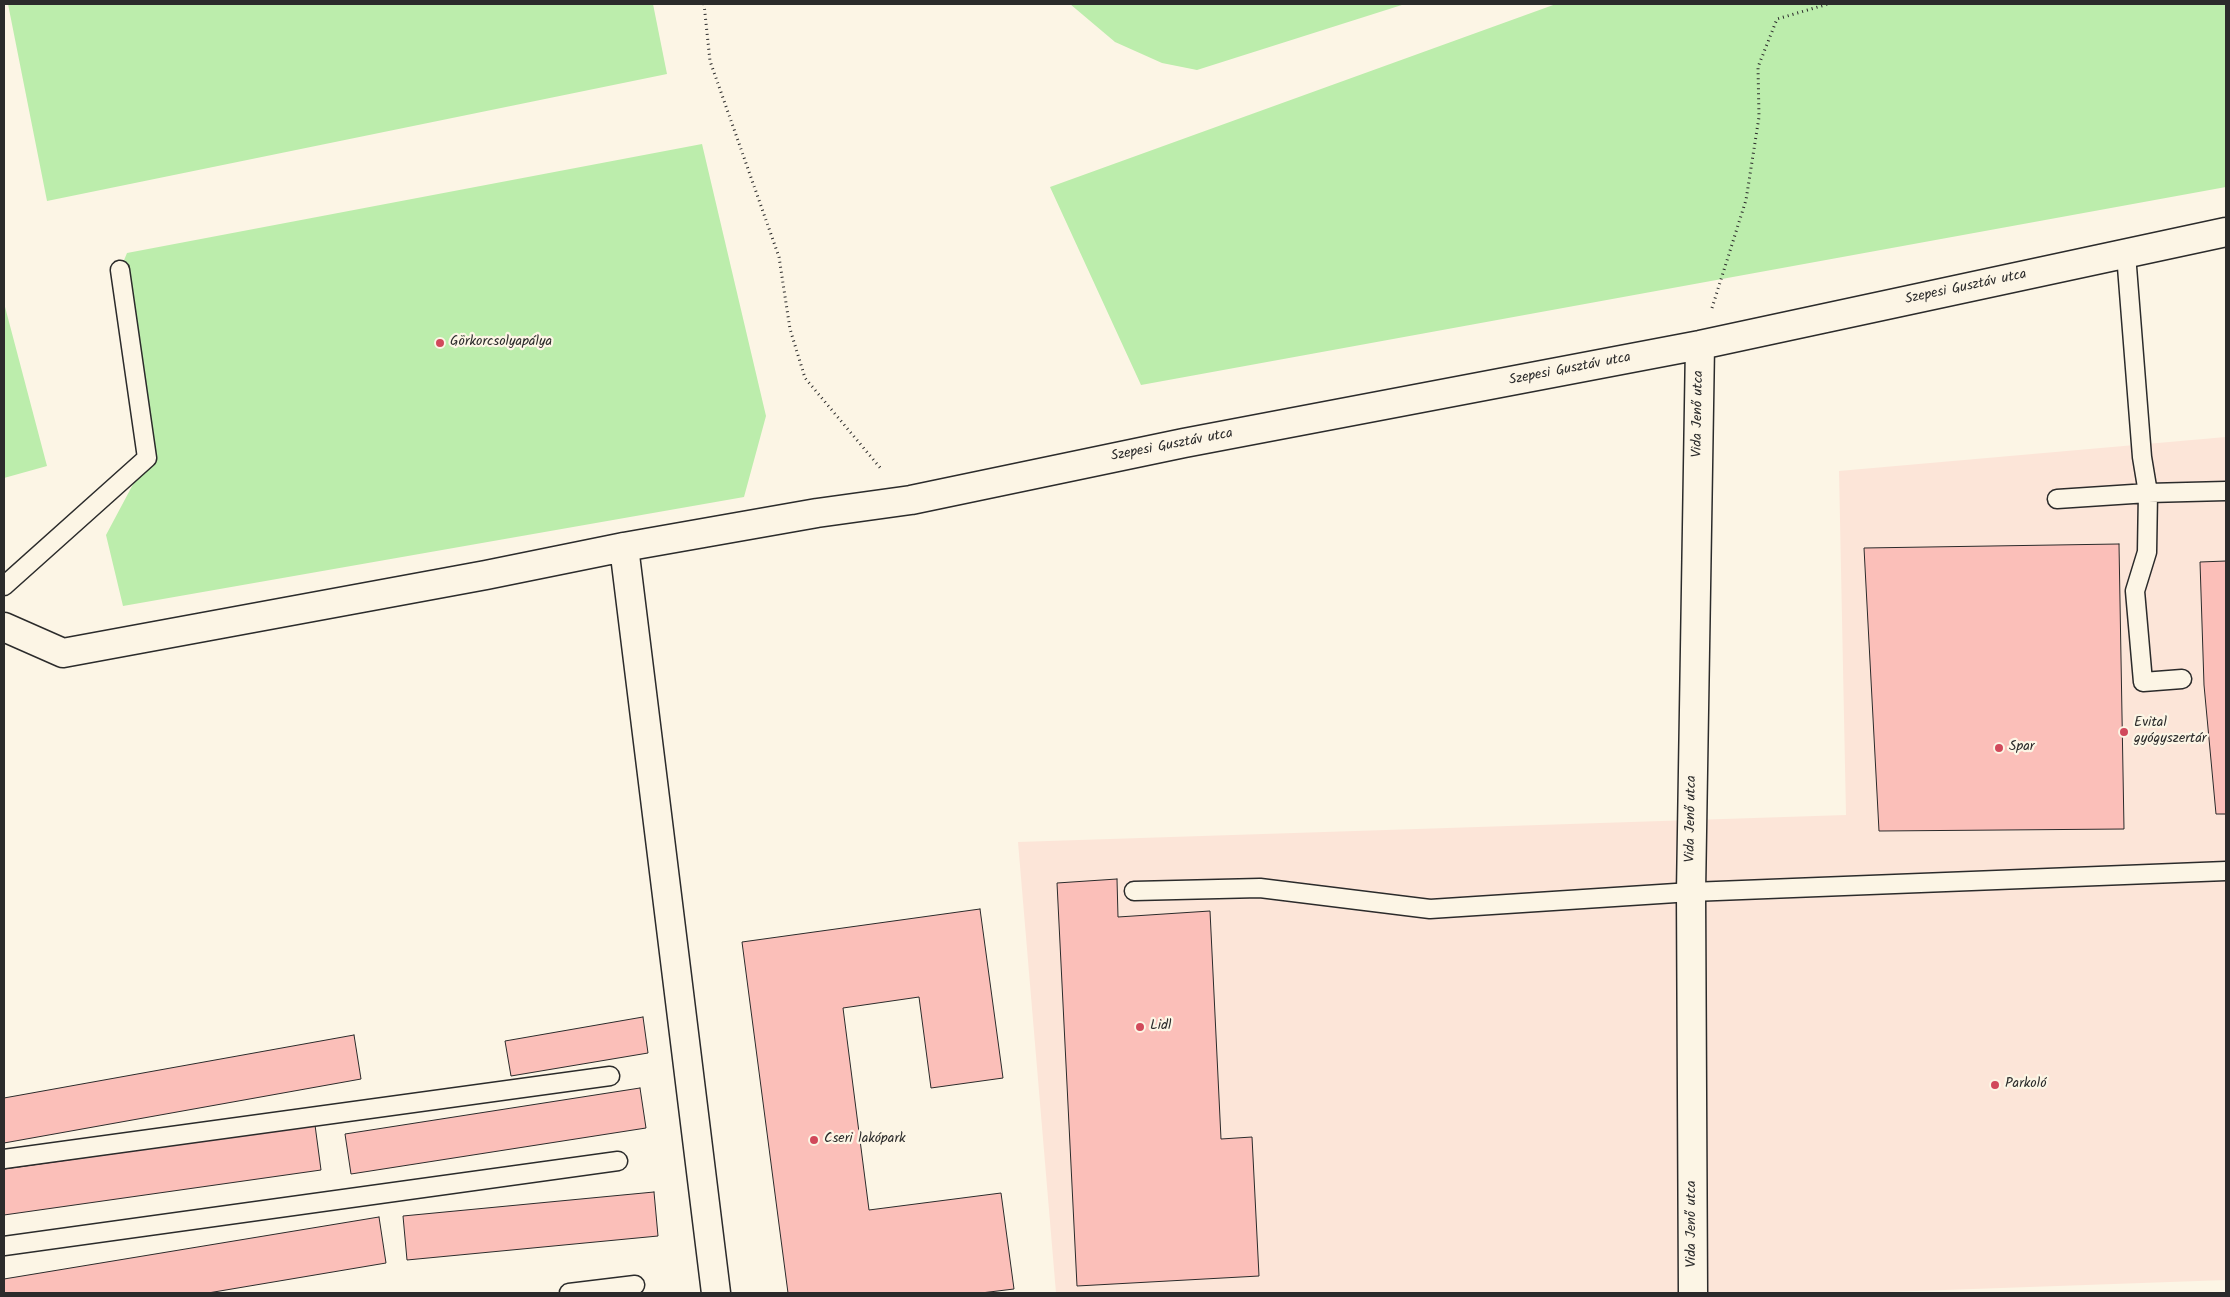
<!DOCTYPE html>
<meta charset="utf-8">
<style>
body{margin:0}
#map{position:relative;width:2230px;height:1297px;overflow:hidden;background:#fcf5e5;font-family:Kalam,sans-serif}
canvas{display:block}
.frame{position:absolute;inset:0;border:5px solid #2b2b2b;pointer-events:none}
</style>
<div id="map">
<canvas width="2230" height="1297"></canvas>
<div class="frame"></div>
</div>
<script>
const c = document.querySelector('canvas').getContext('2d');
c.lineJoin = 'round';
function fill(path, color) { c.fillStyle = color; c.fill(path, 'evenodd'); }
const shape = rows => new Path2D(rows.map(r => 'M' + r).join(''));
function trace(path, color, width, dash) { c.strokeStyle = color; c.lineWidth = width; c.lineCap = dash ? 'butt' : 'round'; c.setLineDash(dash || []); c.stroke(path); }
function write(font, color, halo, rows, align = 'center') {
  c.font = font + ' Kalam,sans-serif'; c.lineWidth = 4.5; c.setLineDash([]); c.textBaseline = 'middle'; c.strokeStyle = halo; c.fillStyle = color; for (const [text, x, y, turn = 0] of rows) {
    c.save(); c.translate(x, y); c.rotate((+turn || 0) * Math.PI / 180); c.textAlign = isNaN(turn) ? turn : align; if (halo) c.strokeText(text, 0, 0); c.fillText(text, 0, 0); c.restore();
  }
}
fill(shape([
 [2226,437,2226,1280,1861,1293,1056,1293,1018,842,1846,815,1839,471]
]), '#fce5d8');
fill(shape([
 [8,4,653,4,667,74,47,201],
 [1070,4,1405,4,1197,70,1162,63,1115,42],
 [1556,4,2226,4,2226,187,1141,385,1050,187],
 [702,144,766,416,744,497,123,606,106,535,147,458,120,270,127,253],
 [4,303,47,466,4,478]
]), '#bcedac');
const building = shape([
 [2119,544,2124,829,1879,831,1864,548,2119,544],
 [2226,561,2226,814,2216,814,2204,685,2200,562,2226,561],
 [1117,879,1118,917,1210,911,1221,1139,1252,1137,1259,1276,1077,1286,1057,883,1117,879],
 [980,909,1003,1078,931,1088,919,997,843,1008,869,1210,1001,1193,1014,1289,981,1293,788,1293,742,942,980,909],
 [643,1017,648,1053,511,1076,505,1041,643,1017],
 [354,1035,361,1079,4,1143,4,1098,354,1035],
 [640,1088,646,1128,351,1174,345,1134,640,1088],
 [315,1125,321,1170,4,1215,4,1169,315,1125],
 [654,1192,658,1236,407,1260,403,1216,654,1192],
 [379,1217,386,1263,208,1293,4,1293,4,1279,379,1217]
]);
fill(building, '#fbbfb9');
trace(building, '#2b2b2b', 1);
const service = shape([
 [2126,254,2142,457,2148,493,2147,552,2135,591,2143,682,2182,679],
 [2057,499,2148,493,2226,491],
 [4,586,147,458,120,270],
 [1134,891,1260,888,1430,909,1691,892,2226,871],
 [4,1159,610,1076],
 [4,1246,618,1161],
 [569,1293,635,1285]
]);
const minor = shape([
 [624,547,716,1293],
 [4,627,63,653,486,575,624,547,817,513,911,500,1184,443,1700,345,2226,232],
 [1693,1293,1691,892,1700,345]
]);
trace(service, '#2b2b2b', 21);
trace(minor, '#2b2b2b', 31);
trace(shape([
 [704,4,710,61,779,257,790,329,805,378,882,470],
 [1712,308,1746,200,1759,117,1758,67,1777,19,1828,4]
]), '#2b2b2b', 3, [1, 4]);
trace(service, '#fcf5e5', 18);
trace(minor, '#fcf5e5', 28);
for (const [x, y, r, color] of [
 [440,343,5,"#d1495b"],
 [2124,732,5,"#d1495b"],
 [1999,748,5,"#d1495b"],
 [1140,1027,5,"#d1495b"],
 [1995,1085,5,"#d1495b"],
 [814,1140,5,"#d1495b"]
]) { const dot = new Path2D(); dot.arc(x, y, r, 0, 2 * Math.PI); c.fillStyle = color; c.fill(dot); trace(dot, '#fcf5e5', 2); }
write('14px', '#2b2b2b', '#fcf5e5', [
 ["Szepesi Gusztáv utca",1966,288,-12],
 ["Szepesi Gusztáv utca",1570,370,-11],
 ["Vida Jenő utca",1699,414,-89],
 ["Szepesi Gusztáv utca",1172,446,-11],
 ["Vida Jenő utca",1692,819,-89],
 ["Vida Jenő utca",1693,1224,-90]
]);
write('14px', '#2b2b2b', '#fcf5e5', [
 ["Görkorcsolyapálya",450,343],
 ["Evital",2134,724],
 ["gyógyszertár",2134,740],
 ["Spar",2009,748],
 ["Lidl",1150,1027],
 ["Parkoló",2005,1085],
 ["Cseri lakópark",824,1140]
], 'left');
</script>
